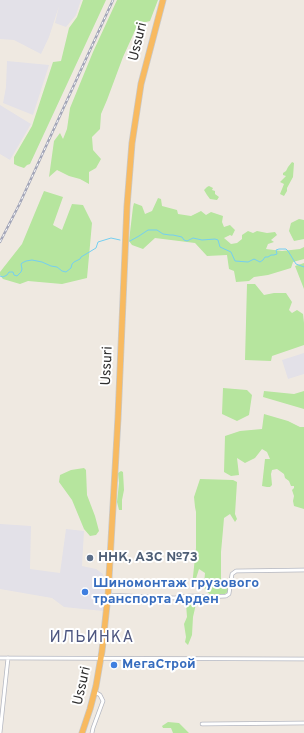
<!DOCTYPE html>
<meta charset="utf-8">
<style>
body{margin:0}
canvas{display:block;background:#efe9e1}
</style>
<canvas width="304" height="733"></canvas>
<script>
const c = document.querySelector('canvas').getContext('2d');
c.lineJoin = 'round';
function fill(path, color) { c.fillStyle = color; c.fill(path, 'evenodd'); }
const shape = rows => new Path2D(rows.map(r => 'M' + r).join(''));
function trace(path, color, width, dash) { c.strokeStyle = color; c.lineWidth = width; c.lineCap = dash ? 'butt' : 'round'; c.setLineDash(dash || []); c.stroke(path); }
function write(font, color, halo, rows, align = 'center') {
  c.font = font + ' Overpass,sans-serif'; c.lineWidth = 4; c.setLineDash([]); c.textBaseline = 'middle'; c.strokeStyle = halo; c.fillStyle = color; for (const [text, x, y, turn = 0] of rows) {
    c.save(); c.translate(x, y); c.rotate((+turn || 0) * Math.PI / 180); c.textAlign = isNaN(turn) ? turn : align; if (halo) c.strokeText(text, 0, 0); c.fillText(text, 0, 0); c.restore();
  }
}
fill(shape([
 [0,0,81,0,76,15,66,27,55,23,59,6,49,37,41,54,14,40,0,39],
 [7,61,49,65,33,115,3,103,6,87],
 [0,105,31,124,10,160,0,154],
 [304,353,304,374,288,379,282,360],
 [0,524,31,526,30,569,60,573,66,529,84,531,82,566,96,569,103,574,102,586,104,588,103,611,64,607,52,598,0,589]
]), '#e3e1e8');
fill(shape([
 [83,0,106,0,30,164,27,165,24,168,18,166,14,164,14,157,32,126,53,62,61,61,69,28,77,17],
 [117,0,158,0,150,21,138,24,123,57,107,100,101,114,100,129,92,137,93,150,101,159,96,168,89,172,89,184,80,179,69,176,57,170,49,177,54,141,60,133,63,139,67,129,70,108,93,52],
 [292,162,294,163,293,177,287,188,287,191,284,196,280,194,284,184,280,182,286,176,283,175,283,173,286,171,288,167],
 [209,186,213,188,212,190,215,191,215,194,219,197,217,200,210,199,207,195,204,190,207,187],
 [44,191,63,197,53,225,62,230,72,204,83,205,92,223,87,278,62,284,28,281,20,284,3,279,0,275,0,272,22,244],
 [158,198,161,199,162,206,177,210,178,214,191,216,201,211,206,215,211,212,223,216,222,222,224,227,230,225,235,230,232,236,230,235,224,238,231,244,237,243,242,239,242,235,248,231,253,233,257,231,267,233,275,232,277,235,271,240,274,242,268,244,266,249,282,251,300,249,304,247,304,259,293,262,291,268,268,275,254,277,249,281,236,282,234,271,229,269,227,255,207,256,195,243,155,238,143,249,132,245,129,241,133,207,134,203,142,206,145,214,152,211],
 [299,219,304,220,304,239,294,241,289,231,291,223],
 [304,263,304,289,295,266],
 [247,284,255,284,264,295,274,293,286,293,292,302,289,310,292,313,297,310,303,314,304,323,304,345,272,356,271,361,245,360],
 [223,388,247,390,252,395,249,415,237,421,222,414],
 [264,391,294,394,304,391,304,409,263,397],
 [264,414,288,421,300,427,304,427,304,509,294,506,293,501,294,496,292,490,294,488,294,486,291,486,289,481,285,478,284,474,277,469,272,470,271,474,272,485,270,487,267,487,262,486,265,459,270,459,267,452,262,449,255,458,245,463,237,458,239,475,231,476,224,472,225,436,240,431,262,429],
 [84,468,86,470,87,495,95,516,99,531,96,535,90,536,84,529,72,500,59,482,60,475,71,470],
 [121,471,123,472,124,490,122,500,122,510,119,510,117,502,119,483,118,473],
 [200,479,233,480,237,482,235,514,237,519,235,522,230,514,224,518,223,530,221,552,221,579,229,586,228,592,223,595,212,596,205,590,204,584,205,573,199,569,194,585,192,586,196,548,196,512,195,507,194,497],
 [189,600,193,600,195,602,196,604,193,617,192,635,188,645,185,642,186,637,184,624,187,617,186,604],
 [168,722,179,723,189,733,173,733,171,728,163,728,162,726]
]), '#b6e59e');
trace(shape([
 [130,241,139,236,148,230,157,230,163,234,170,235,173,235,182,237,184,240,187,241,193,238,202,240,215,239,218,240,220,247,231,252,235,261,248,262,254,259,260,262,263,260,265,257,268,257,271,255,274,255,277,254,276,250,279,249,286,249,288,251,296,264,304,267],
 [0,276,3,277,7,275,9,272,13,272,14,275,17,276,21,272,22,269,21,264,22,263,26,261,32,260,42,262,51,266,57,267,62,271,66,272,71,268,72,264,74,262,80,259,81,257,96,248,98,242,111,238,120,240]
]), '#75cff0', 1);
const minor = shape([
 [108,595,175,598,189,596,199,596,206,597,226,596,229,594,232,574,236,571,304,570],
 [0,658,304,659],
 [202,724,304,723],
 [0,733,8,658],
 [92,733,93,728,103,701,100,695,95,692]
]);
const trunk = shape([
 [82,733,90,709,96,686,102,651,108,595,118,418,127,206,132,143,141,84,163,0]
]);
trace(minor, '#b4b7c1', 4.5);
trace(trunk, '#c9c9c9', 7);
trace(minor, '#fff', 3);
trace(trunk, '#f8ba60', 5.5);
const rail = shape([
 [0,242,19,205,113,0]
]);
trace(rail, '#a3a6b8', 2.5);
trace(rail, '#fff', 1, [3]);
for (const [x, y, r, color] of [
 [90,558,4,"#5c6f8a"],
 [85,592,4,"#3f7fe0"],
 [114,665,4,"#3f7fe0"]
]) { const dot = new Path2D(); dot.arc(x, y, r, 0, 2 * Math.PI); c.fillStyle = color; c.fill(dot); trace(dot, '#fff', 1.5); }
write('14px', '#2e2e2e', '#fff', [
 ["Ussuri",139,42,-76],
 ["Ussuri",108,366,-87],
 ["Ussuri",83,686,-77]
]);
write('bold 14px', '#4e5e75', '#fff', [
 ["ННК, АЗС №73",98,558]
], 'left');
write('bold 14px', '#366cbe', '#fff', [
 ["Шиномонтаж грузового",93,584],
 ["транспорта Арден",93,600],
 ["МегаСтрой",122,665]
], 'left');
c.letterSpacing = '1px';
write('16px', '#4d5680', '#fff', [
 ["ИЛЬИНКА",92,639]
]);
c.letterSpacing = '0px';
</script>
